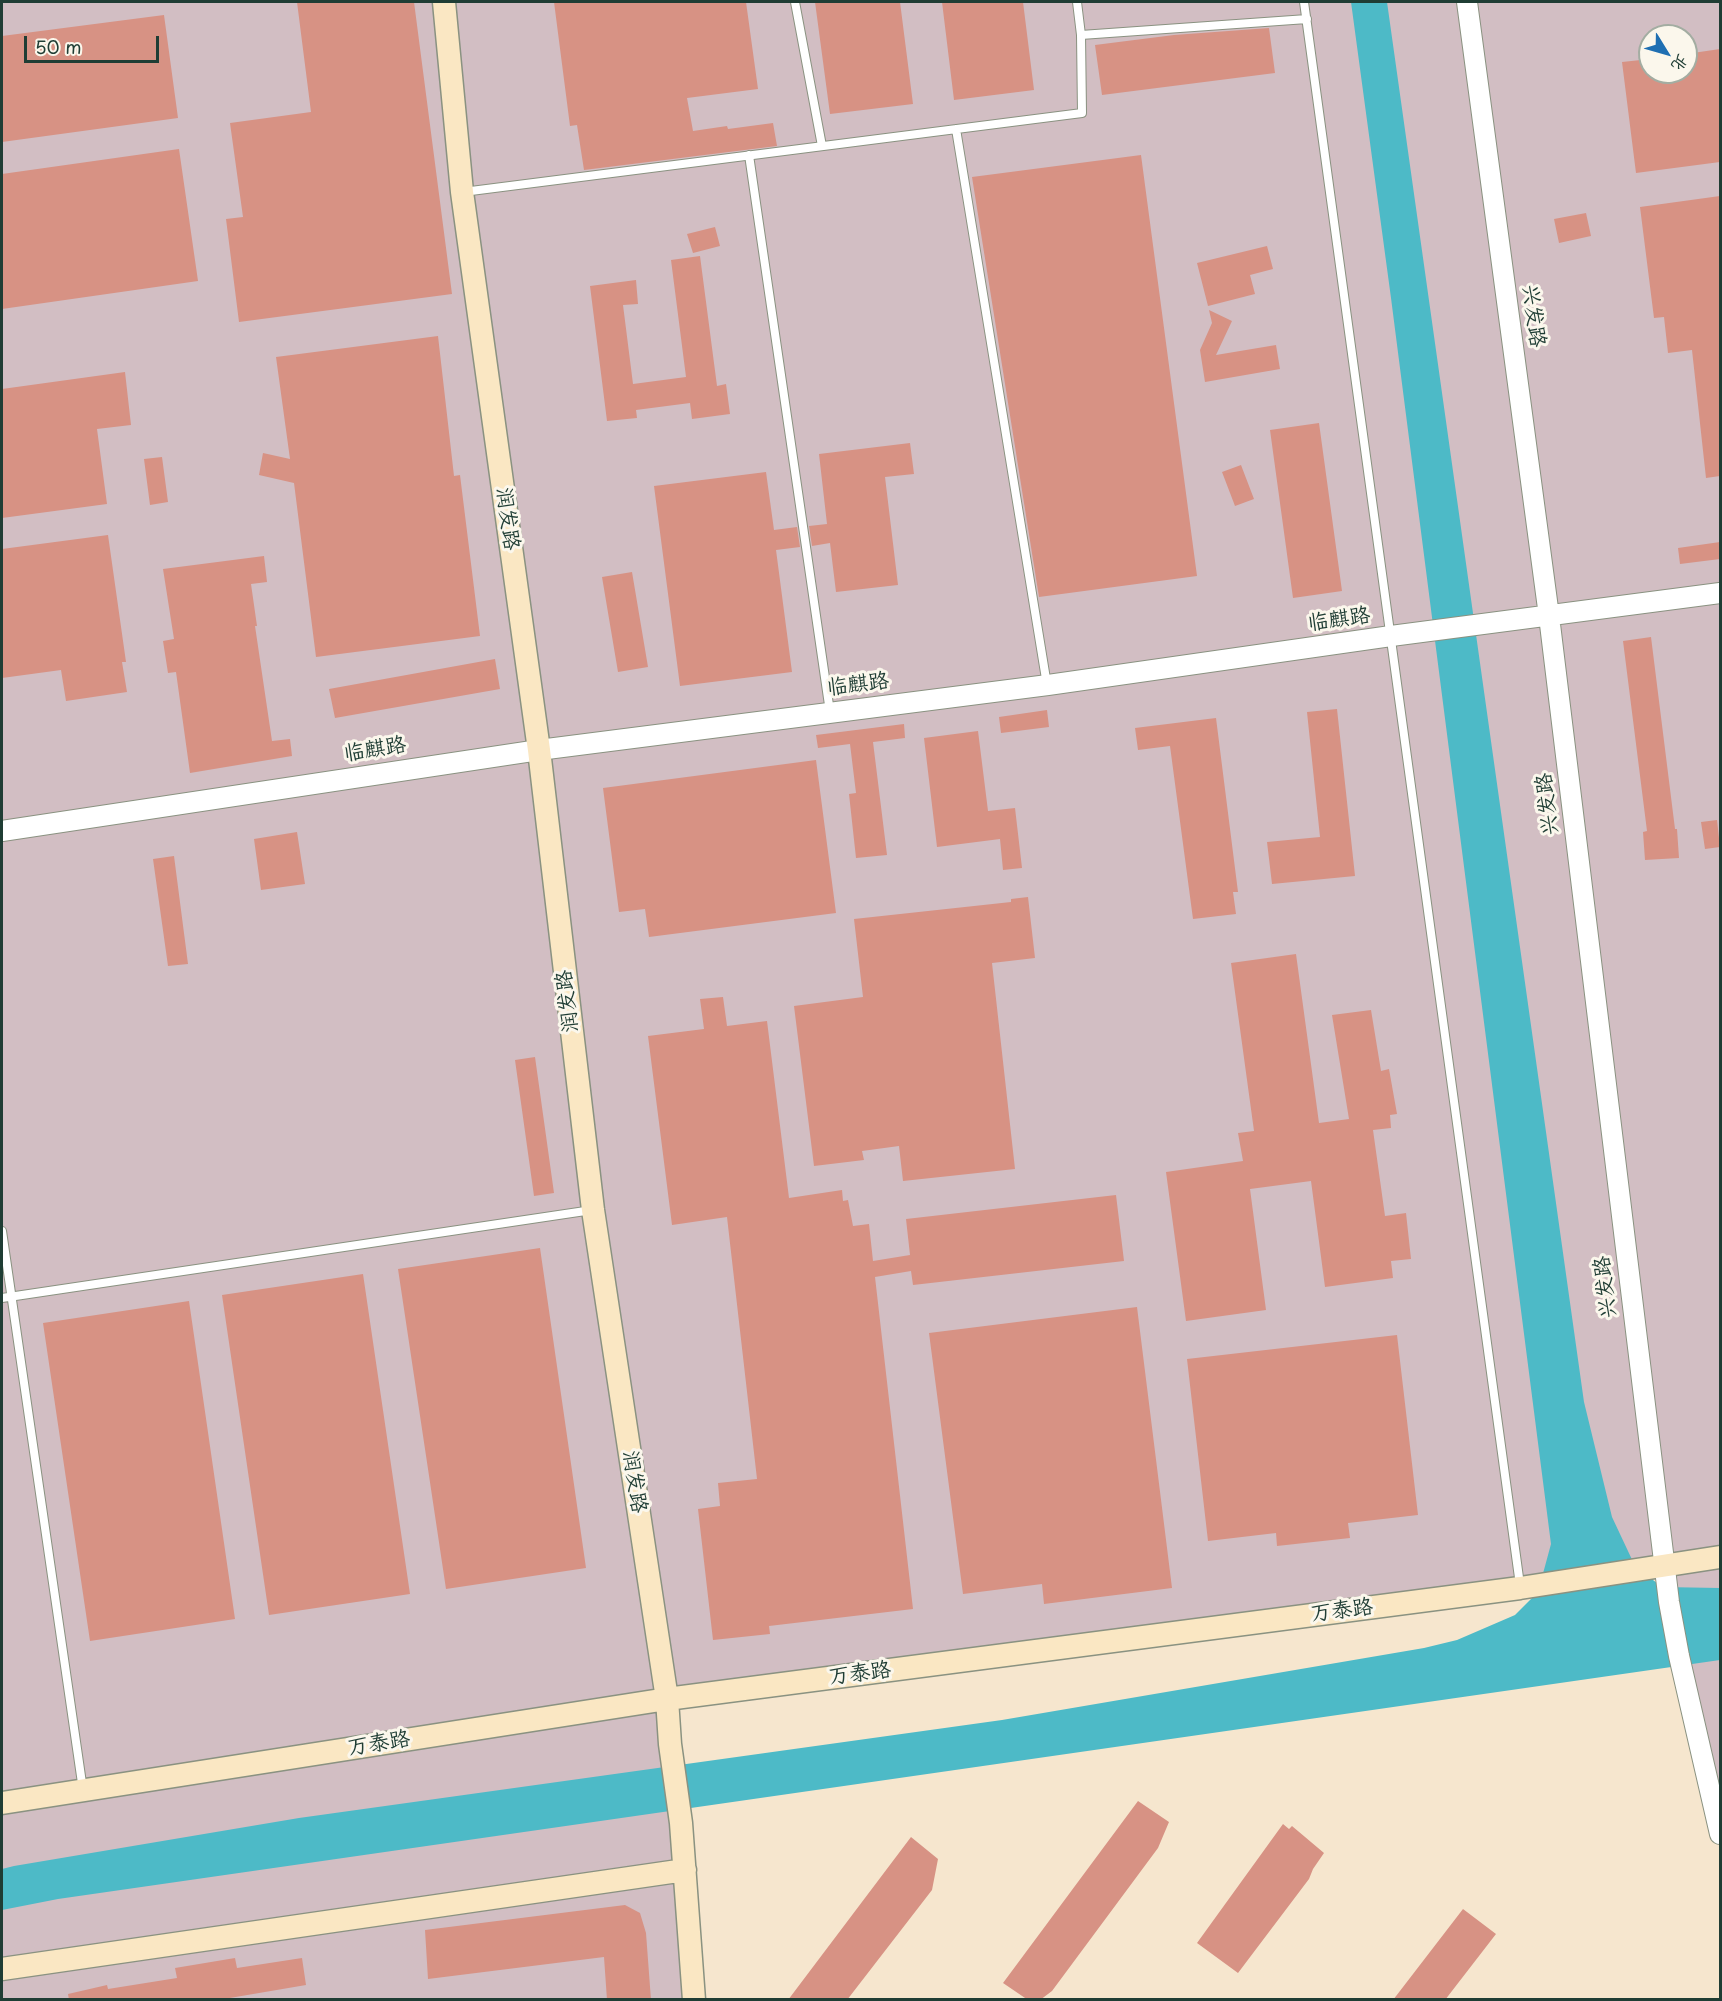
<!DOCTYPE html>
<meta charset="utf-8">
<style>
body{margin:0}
#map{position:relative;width:1722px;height:2001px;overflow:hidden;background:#f6e6ce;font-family:"Playpen Sans","LXGW WenKai TC",sans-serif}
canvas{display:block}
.frame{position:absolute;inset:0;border:3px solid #1f3d34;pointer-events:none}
.north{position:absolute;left:1638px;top:24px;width:60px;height:60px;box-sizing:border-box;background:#fbf7ec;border:2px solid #a3ada2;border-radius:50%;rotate:127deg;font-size:16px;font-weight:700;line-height:24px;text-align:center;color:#1f3d34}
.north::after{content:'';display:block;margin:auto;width:21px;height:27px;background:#1f6fb2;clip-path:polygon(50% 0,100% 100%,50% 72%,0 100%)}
.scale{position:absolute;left:24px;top:36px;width:135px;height:27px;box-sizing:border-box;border:3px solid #1f3d34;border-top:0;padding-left:8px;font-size:18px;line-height:21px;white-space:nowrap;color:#1f3d34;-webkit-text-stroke:4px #fbf7ec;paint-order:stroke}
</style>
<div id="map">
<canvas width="1722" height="2001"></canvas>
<div class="frame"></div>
<div class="north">北</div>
<div class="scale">50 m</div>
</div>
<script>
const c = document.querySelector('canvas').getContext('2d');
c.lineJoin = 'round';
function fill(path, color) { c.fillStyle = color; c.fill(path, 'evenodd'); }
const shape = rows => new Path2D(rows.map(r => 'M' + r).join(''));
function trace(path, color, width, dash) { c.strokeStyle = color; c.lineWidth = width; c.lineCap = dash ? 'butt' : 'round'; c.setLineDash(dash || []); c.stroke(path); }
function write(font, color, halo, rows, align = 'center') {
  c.font = font + ' "Playpen Sans","LXGW WenKai TC",sans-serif'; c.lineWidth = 6; c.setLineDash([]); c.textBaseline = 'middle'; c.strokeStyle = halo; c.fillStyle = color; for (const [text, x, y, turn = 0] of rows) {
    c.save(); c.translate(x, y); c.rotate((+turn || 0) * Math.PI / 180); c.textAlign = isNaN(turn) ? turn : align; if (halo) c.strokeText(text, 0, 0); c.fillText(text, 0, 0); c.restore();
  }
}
fill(shape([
 [2,2,1720,2,1720,1834,1665,1567,667,1699,694,1999,2,2000],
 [1650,36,1686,36,1686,72,1650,72]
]), '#d2bec3');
fill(shape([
 [1351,2,1387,2,1584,1402,1612,1517,1635,1566,1662,1587,1720,1588,1720,1660,58,1899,2,1910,2,1869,14,1866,299,1818,1002,1720,1424,1648,1457,1640,1515,1615,1538,1592,1551,1544,1391,298]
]), '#4dbac7');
fill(shape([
 [297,2,414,2,452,294,239,322,226,219,243,217,230,123,311,112],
 [554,2,746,2,758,89,687,98,693,131,727,126,728,129,773,123,777,146,584,170,577,125,570,126],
 [815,2,900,2,913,104,830,114],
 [942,2,1023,2,1034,90,954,100],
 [164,15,178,118,2,142,2,36],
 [1269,28,1275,73,1102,95,1095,45,1174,35],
 [1720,49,1720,162,1636,173,1622,62,1650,59,1650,72,1686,72,1686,54],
 [179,149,198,281,2,309,2,174],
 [1141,155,1197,576,1039,597,972,177],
 [1720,196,1720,476,1706,478,1692,350,1668,353,1664,317,1654,318,1640,207],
 [1586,213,1591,236,1559,243,1554,219],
 [715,227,720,246,693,253,687,234],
 [1267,246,1273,269,1250,275,1255,294,1208,306,1197,263],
 [700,256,717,386,726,384,730,414,692,419,690,403,636,410,637,418,607,421,590,286,636,280,638,304,623,305,633,384,686,377,671,260],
 [1209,310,1232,321,1216,355,1276,345,1280,369,1205,382,1200,350,1212,323],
 [438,336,454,476,460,475,480,636,316,657,294,483,259,475,263,453,290,459,276,357],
 [125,372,131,425,97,429,107,504,2,518,2,389],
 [1319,423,1342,591,1293,598,1270,430],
 [910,443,914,474,885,477,898,585,836,592,830,543,812,546,809,526,827,524,819,454],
 [162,457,168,502,150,505,144,459],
 [1241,465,1254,499,1235,506,1222,472],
 [766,472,774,530,797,527,800,547,776,550,792,672,680,686,654,486],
 [108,535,126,662,122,662,127,692,66,701,61,670,2,678,2,549],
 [1720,542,1720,559,1680,564,1678,548],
 [264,556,267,582,251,584,257,626,255,626,272,741,290,739,292,756,190,773,176,672,168,673,163,641,174,639,163,569],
 [632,572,648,667,618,672,602,577],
 [1651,637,1675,829,1677,829,1679,858,1645,860,1643,832,1647,831,1623,641],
 [495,659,500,689,335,718,329,689],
 [1337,709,1355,876,1272,884,1267,842,1320,837,1307,712],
 [1047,710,1049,727,1001,733,999,717],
 [1216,718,1238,892,1233,892,1236,914,1193,919,1170,746,1138,750,1135,728],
 [904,724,905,738,873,742,887,855,856,858,849,794,856,793,850,744,818,748,816,735],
 [978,731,988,811,1015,808,1022,868,1003,870,1000,839,937,847,924,738],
 [816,760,836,913,649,937,645,909,619,912,603,788],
 [1717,820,1720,847,1705,849,1701,822],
 [297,832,305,884,261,890,254,839],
 [174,856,188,964,168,966,153,859],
 [1028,897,1035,958,992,963,1015,1169,903,1181,899,1146,862,1151,864,1160,814,1166,794,1006,863,997,854,919,1011,902,1011,899],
 [1296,954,1319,1123,1349,1119,1332,1015,1371,1010,1381,1071,1389,1069,1397,1114,1390,1115,1391,1128,1373,1130,1385,1216,1406,1213,1411,1259,1391,1261,1393,1278,1325,1287,1311,1181,1250,1189,1266,1310,1186,1321,1166,1172,1243,1161,1238,1133,1254,1131,1231,963],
 [723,997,727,1026,767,1021,789,1198,842,1190,843,1201,848,1200,853,1226,869,1224,873,1261,910,1255,906,1219,1116,1195,1124,1261,913,1285,911,1271,875,1277,913,1609,769,1626,770,1634,713,1640,698,1509,720,1506,718,1483,757,1479,727,1217,672,1225,648,1036,704,1029,700,999],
 [535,1057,554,1193,534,1196,515,1060],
 [540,1248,586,1568,446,1589,398,1269],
 [363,1274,410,1594,269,1615,222,1295],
 [189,1301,235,1619,90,1641,43,1323],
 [1137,1307,1172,1588,1044,1604,1042,1584,963,1594,929,1333],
 [1397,1335,1418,1515,1348,1523,1350,1538,1277,1546,1276,1533,1208,1541,1187,1359],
 [1138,1801,1169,1822,1158,1848,1052,1991,1040,2000,1028,2000,1003,1983],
 [1283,1824,1289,1829,1292,1826,1324,1853,1313,1869,1309,1879,1238,1973,1197,1943],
 [911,1837,938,1859,932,1890,847,2000,788,2000],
 [625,1905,640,1913,646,1933,651,2000,607,2000,604,1957,428,1979,425,1930],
 [1463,1909,1496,1934,1445,2000,1393,2000],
 [235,1958,237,1968,302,1958,306,1985,218,2000,69,2000,68,1994,107,1985,108,1989,177,1978,175,1968]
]), '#d79284');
const service = shape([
 [795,2,822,146],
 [1077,2,1081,35],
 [1304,2,1520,1585],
 [956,129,1047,685],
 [749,155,830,712],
 [463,192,1082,113,1081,35,1307,19],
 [2,1231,83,1790],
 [2,1298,592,1210]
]);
const tertiary = shape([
 [1467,2,1549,616,1669,1602,1679,1656,1720,1834],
 [2,831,539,750,1048,685,1391,636,1720,593]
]);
const secondary = shape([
 [444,2,462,192,539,750,593,1210,667,1699,670,1744,681,1823,694,2000],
 [2,1803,667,1699,1520,1588,1720,1557],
 [2,1969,685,1870]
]);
trace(service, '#8a9281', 10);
trace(tertiary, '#8a9281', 22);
trace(secondary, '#8a9281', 25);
trace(service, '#fff', 8);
trace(tertiary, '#fff', 20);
trace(secondary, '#fae7c3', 22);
write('21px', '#1f3d34', '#fbf7ec', [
 ["兴发路",1533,316,82],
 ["润发路",507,519,82],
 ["临麒路",1339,620,-8],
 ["临麒路",858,685,-7],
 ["临麒路",375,750,-9],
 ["兴发路",1548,804,-97],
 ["润发路",568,1001,-97],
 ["兴发路",1606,1287,-97],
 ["润发路",634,1482,81],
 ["万泰路",1342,1611,-7],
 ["万泰路",860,1674,-7],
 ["万泰路",379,1744,-9]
]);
</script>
